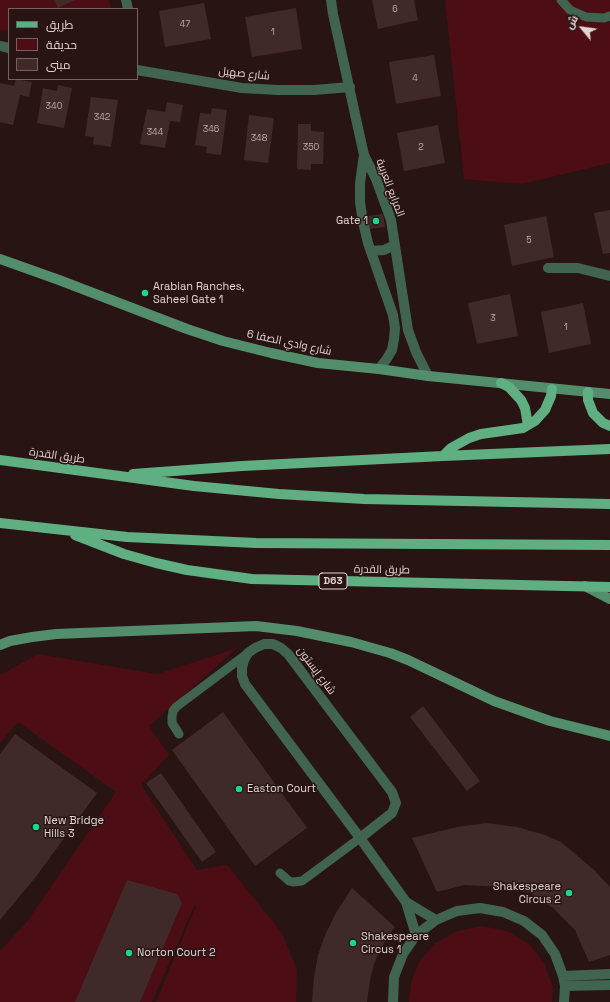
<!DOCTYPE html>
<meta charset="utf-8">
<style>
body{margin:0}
#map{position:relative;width:610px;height:1002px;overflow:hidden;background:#291414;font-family:"Space Grotesk",Cairo,sans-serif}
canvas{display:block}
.legend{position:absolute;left:8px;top:8px;width:130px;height:72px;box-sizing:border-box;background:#291414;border:1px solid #746161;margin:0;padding:5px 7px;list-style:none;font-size:12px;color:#e4d5d4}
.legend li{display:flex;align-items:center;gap:8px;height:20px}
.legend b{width:20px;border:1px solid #746161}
.north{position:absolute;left:562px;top:8px;width:40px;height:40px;-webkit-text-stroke:3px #291414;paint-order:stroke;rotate:299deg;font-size:11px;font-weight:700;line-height:16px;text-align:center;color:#e4d5d4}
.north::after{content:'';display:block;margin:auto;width:14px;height:18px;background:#e4d5d4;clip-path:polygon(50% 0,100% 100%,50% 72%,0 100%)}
</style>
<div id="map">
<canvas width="610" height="1002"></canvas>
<ul class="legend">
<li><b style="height:5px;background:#60af83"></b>طريق</li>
<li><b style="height:11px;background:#4c0d14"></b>حديقة</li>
<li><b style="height:11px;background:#402a29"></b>مبنى</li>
</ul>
<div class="north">ش</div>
</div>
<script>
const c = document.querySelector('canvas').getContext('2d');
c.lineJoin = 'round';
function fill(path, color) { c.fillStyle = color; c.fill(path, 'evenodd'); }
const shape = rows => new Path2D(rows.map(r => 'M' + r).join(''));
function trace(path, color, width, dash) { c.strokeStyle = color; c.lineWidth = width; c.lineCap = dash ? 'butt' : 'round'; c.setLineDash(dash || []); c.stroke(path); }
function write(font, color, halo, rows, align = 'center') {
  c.font = font + ' "Space Grotesk",Cairo,sans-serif'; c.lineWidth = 3; c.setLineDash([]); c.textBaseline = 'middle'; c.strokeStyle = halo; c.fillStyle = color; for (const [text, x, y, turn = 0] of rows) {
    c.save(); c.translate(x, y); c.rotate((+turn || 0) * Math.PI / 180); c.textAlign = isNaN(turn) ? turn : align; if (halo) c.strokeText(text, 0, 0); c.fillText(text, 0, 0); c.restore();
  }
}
fill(shape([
 [0,0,109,0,111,9,9,9,9,31,0,30],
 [445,0,610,0,610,163,522,184,464,179],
 [237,648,149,726,169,755,141,785,197,870,227,865,282,933,297,970,296,1002,156,1002,196,906,195,904,152,1002,0,1002,0,951,26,923,116,792,18,722,0,743,0,675,38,654,158,674],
 [482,926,507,931,529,944,544,963,553,987,552,1002,409,1002,411,983,419,962,435,943,457,931]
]), '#4c0d14');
fill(shape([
 [54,0,75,0,58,8],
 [372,0,414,0,418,20,378,29],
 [204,3,211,39,165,47,159,11],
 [296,8,302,49,252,57,245,17],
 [434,55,441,96,396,104,389,62],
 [16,79,32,82,29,97,20,95,13,125,0,122,0,83,14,86],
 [58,85,72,88,64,128,37,123,43,88,57,91],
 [91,97,118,100,111,147,93,144,94,137,85,136],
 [167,102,183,105,180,122,170,121,165,148,140,144,147,109,165,112],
 [212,108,227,110,221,155,206,153,207,147,195,145,200,113,211,114],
 [249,115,274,118,268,163,244,160],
 [298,124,311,124,311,131,324,132,323,164,311,164,311,170,297,169],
 [438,125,445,163,404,171,397,133],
 [610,210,610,253,603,254,594,213],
 [383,214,385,227,369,229,367,216],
 [546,216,554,257,512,266,504,225],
 [510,294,518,336,477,344,468,303],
 [583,303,591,344,549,353,541,312],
 [423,706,480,781,467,791,410,717],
 [223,712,307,828,255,866,172,750],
 [15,734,97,793,38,874,0,920,0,754],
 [161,773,216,852,202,862,146,783],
 [486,823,517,827,545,835,561,842,594,870,610,887,610,955,589,962,575,930,553,908,530,893,501,887,464,885,437,892,412,838,457,827],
 [127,880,177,894,182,903,140,1002,75,1002],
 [352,888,395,927,388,936,380,950,374,964,370,980,367,1002,312,1002,314,977,318,955,326,933,336,913]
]), '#402a29');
trace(shape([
 [561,0,570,10,586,17,604,18,610,16],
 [179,734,172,723,172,717,173,711,176,707,248,653],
 [280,873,289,881,293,882,302,881,360,838]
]), '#40644f', 9);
trace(shape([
 [126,0,128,9],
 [331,0,333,14,364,155,376,179,391,220,408,330,416,352,428,376],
 [0,46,9,48],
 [137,70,242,88,278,90,314,90,350,87],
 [364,155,360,183,360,202,363,222,368,243,393,315,395,328,394,339,392,350,386,360,379,369],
 [371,251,384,250,395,245],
 [548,268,578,268,610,276],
 [360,838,245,684,242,676,242,668,244,660,248,653,255,648,264,644,273,644,281,648,288,654,392,792,396,803,392,813,360,838,406,902,416,935],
 [406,902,436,920],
 [563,976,610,974],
 [565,986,610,985],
 [393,1002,394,977,403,954,416,935,436,920,457,911,480,908,503,912,524,921,542,935,555,954,563,976,565,986,564,1002]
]), '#40644f', 10);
trace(shape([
 [0,259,59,280,187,329,223,341,271,353,318,363,379,369,428,376,610,394],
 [585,586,610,599],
 [0,645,10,641,32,637,56,634,232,627,256,626,297,631,351,642,390,653,408,660,494,701,550,721,610,736]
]), '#538e6c', 10);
trace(shape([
 [501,383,509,387,521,400,525,408,528,425],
 [588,392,588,400,593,413,603,423,610,426],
 [443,456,451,448,469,438,481,434,523,428,528,425,535,421,545,410,551,396,552,389],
 [0,460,194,486,279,494,364,499,610,504],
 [133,474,242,466,443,456,610,449],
 [0,523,127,537,256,543,610,545],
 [75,535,124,554,156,563,187,570,252,579,610,587]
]), '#60af83', 10);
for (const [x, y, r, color] of [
 [376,221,4,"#15d989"],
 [145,293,4,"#15d989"],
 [239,789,4,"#15d989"],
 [36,827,4,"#15d989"],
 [569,893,4,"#15d989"],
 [353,943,4,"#15d989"],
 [129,953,4,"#15d989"]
]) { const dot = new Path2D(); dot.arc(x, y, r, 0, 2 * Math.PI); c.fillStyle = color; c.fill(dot); trace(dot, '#291414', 1.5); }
write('9px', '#bbaaa9', null, [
 ["6",395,10],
 ["47",185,25],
 ["1",273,33],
 ["4",415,79],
 ["340",54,107],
 ["342",102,118],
 ["346",211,130],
 ["344",155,133],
 ["348",259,139],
 ["350",311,148],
 ["2",421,148],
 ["5",529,241],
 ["3",493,319],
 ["1",566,328]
]);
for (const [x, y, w] of [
 [333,581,28]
]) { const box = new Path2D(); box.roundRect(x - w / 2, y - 8, w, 16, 3); c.fillStyle = '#291414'; c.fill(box); trace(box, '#e4d5d4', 1); }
write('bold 10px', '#e4d5d4', null, [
 ["D63",333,581]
]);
write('11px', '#e4d5d4', '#291414', [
 ["شارع صهيل",244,74,6],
 ["المرابع العربية",390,188,69],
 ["شارع وادي الصفا 6",289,343,12],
 ["طريق القدرة",57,456,8],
 ["طريق القدرة",382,570,1],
 ["شارع إيستون",316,671,53]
]);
write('11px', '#e4d5d4', '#291414', [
 ["Gate 1",368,221,"right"],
 ["Arabian Ranches,",153,287],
 ["Saheel Gate 1",153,300],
 ["Easton Court",247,789],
 ["New Bridge",44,821],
 ["Hills 3",44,834],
 ["Shakespeare",561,887,"right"],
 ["Circus 2",561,900,"right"],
 ["Shakespeare",361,937],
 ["Circus 1",361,950],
 ["Norton Court 2",137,953]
], 'left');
</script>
